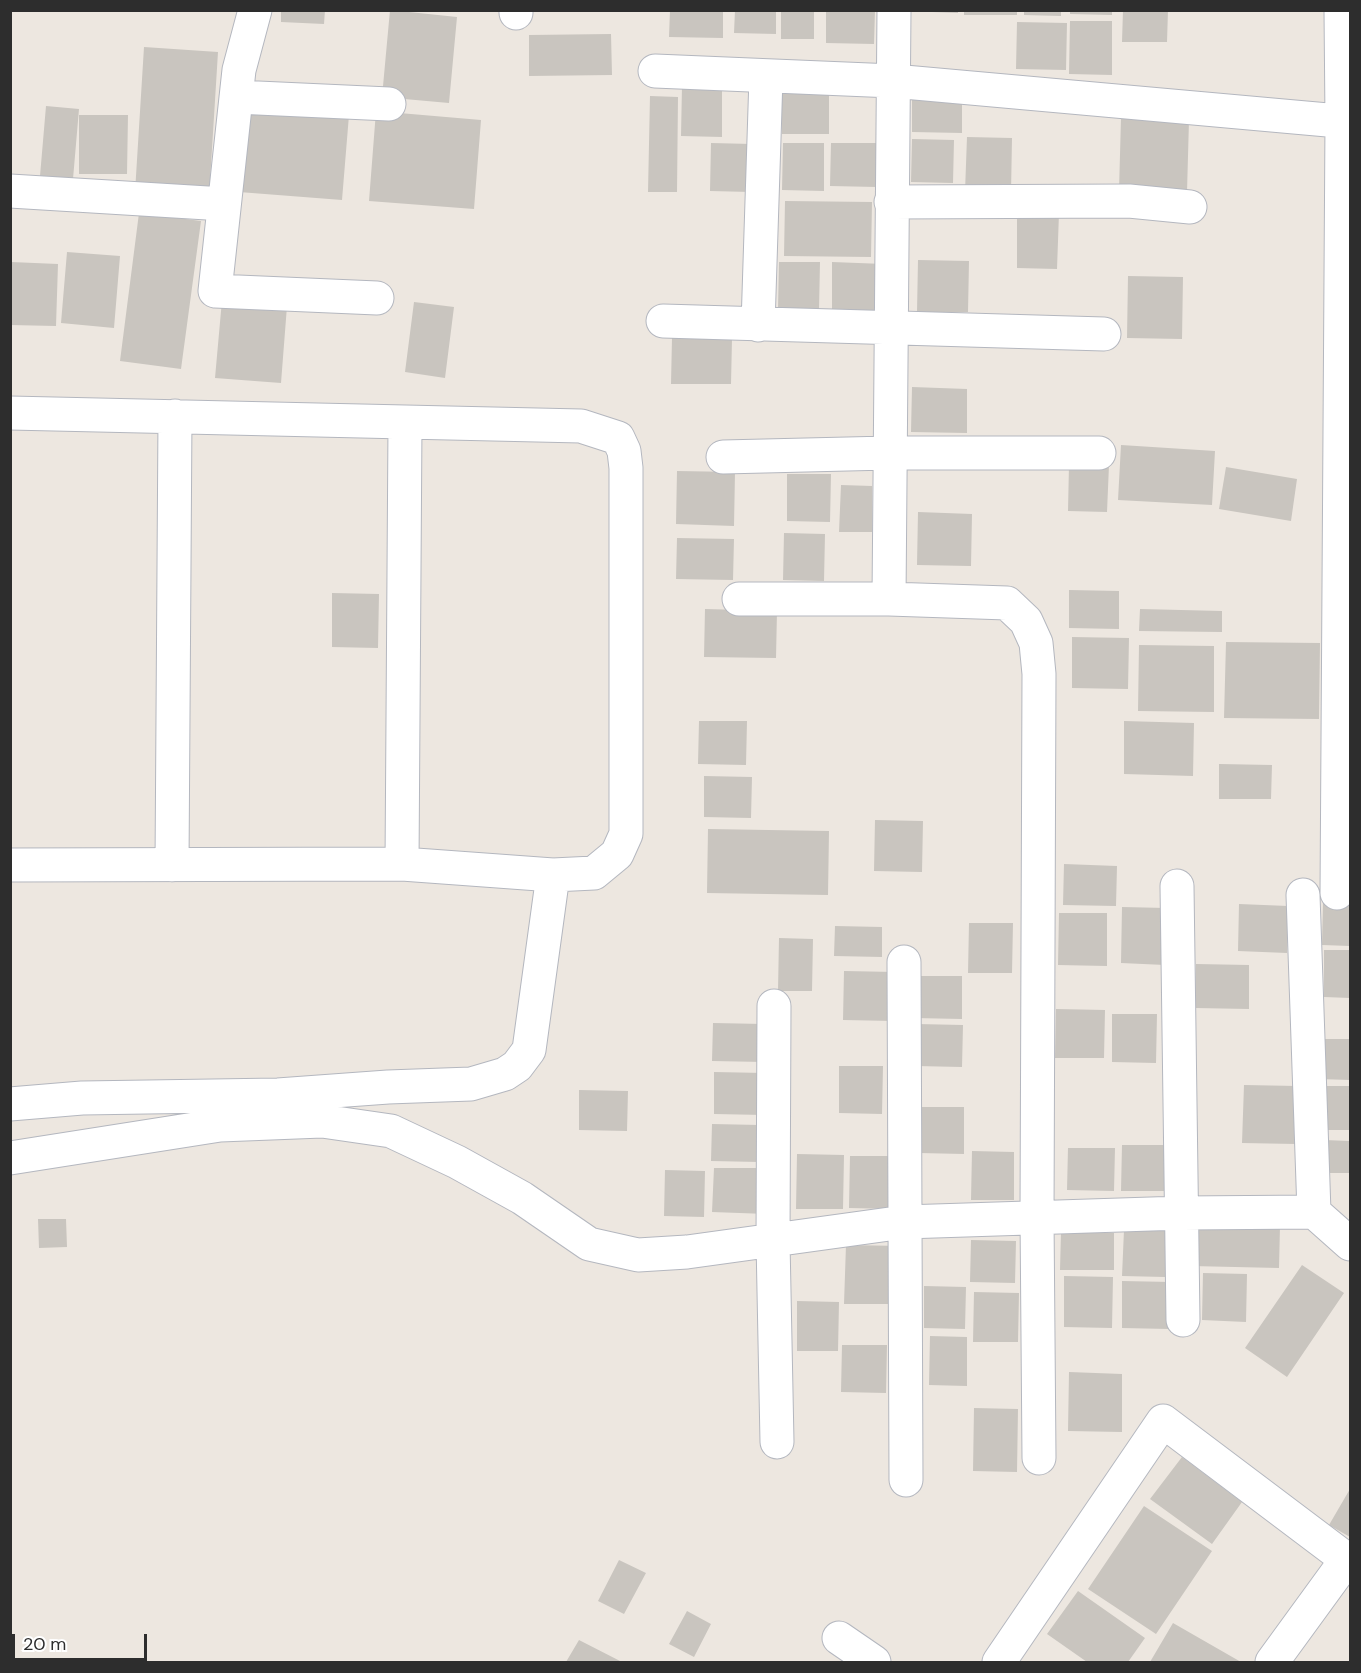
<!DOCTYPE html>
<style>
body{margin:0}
#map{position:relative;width:1361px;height:1673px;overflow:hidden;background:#ede7e0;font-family:"DM Sans",sans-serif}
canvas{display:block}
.frame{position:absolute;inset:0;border:12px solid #2d2d2d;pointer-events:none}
.scale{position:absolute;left:12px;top:1634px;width:135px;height:27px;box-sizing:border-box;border:3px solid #2d2d2d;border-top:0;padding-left:8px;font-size:18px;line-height:21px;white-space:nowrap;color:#2d2d2d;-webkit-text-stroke:4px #fff;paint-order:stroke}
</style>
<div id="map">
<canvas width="1361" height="1673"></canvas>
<div class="frame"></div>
<div class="scale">20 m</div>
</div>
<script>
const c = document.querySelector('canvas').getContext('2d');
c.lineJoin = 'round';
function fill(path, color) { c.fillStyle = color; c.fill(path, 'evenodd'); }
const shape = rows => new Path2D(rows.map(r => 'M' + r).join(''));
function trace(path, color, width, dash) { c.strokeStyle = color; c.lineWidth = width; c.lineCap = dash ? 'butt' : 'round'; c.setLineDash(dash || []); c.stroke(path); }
fill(shape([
 [281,10,325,10,324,24,281,22],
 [390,10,457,17,449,103,382,97],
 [670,10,723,10,723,38,669,37],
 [735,10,776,10,776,34,734,33],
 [781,10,814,10,814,39,781,39],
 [826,10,875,10,874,44,826,43],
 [932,10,958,10,958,13,932,12],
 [964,10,1017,10,1017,15,964,15],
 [1024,10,1061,10,1061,16,1024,15],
 [1070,10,1112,10,1112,15,1070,14],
 [1123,10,1168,10,1167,42,1122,42],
 [1070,21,1112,21,1112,75,1069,74],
 [1017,22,1067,23,1066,70,1016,69],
 [611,34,612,75,529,76,529,35],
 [144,47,218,52,209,197,135,192],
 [682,86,722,87,722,137,681,136],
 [782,91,829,91,829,134,782,134],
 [912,95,962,96,962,133,912,132],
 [650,96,678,97,677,192,648,192],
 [46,106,79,109,73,179,40,176],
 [246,108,349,115,342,200,239,192],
 [376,111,481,120,474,209,369,201],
 [79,115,128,115,127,174,79,174],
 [1121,118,1189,120,1187,192,1119,191],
 [967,137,1012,138,1011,193,965,192],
 [912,139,954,140,953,183,911,182],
 [711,143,752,144,751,192,710,191],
 [783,143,824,143,824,191,782,190],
 [831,143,877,143,877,187,830,186],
 [785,201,872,202,871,257,784,256],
 [1017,212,1059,213,1057,269,1017,268],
 [139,213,201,221,181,369,120,361],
 [67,252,120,256,114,328,61,323],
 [918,260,969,261,968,312,917,312],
 [11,262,58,264,56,326,10,325],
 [779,262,820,262,819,310,778,309],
 [832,262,884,264,884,311,832,310],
 [1128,276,1183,277,1182,339,1127,338],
 [222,300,287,306,281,383,215,378],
 [414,302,454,307,445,378,405,372],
 [672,338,732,339,731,384,671,384],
 [912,387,967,389,967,433,911,432],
 [1121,445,1215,451,1212,505,1118,500],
 [1069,465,1109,465,1107,512,1068,511],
 [1226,467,1297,479,1291,521,1219,509],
 [677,471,735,472,734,526,676,524],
 [787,474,831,474,830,522,787,521],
 [841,485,872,486,872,532,839,532],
 [918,512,972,514,971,566,917,565],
 [784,533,825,534,824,581,783,580],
 [677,538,734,539,733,580,676,579],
 [1069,590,1119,591,1119,629,1069,628],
 [332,593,379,594,378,648,332,647],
 [705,609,777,611,776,658,704,657],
 [1140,609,1222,611,1222,632,1139,631],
 [1072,637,1129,638,1128,689,1072,688],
 [1226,642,1320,643,1319,719,1224,718],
 [1139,645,1214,646,1214,712,1138,711],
 [699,721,747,721,746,765,698,764],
 [1124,721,1194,723,1193,776,1124,774],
 [1219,764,1272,765,1271,799,1219,799],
 [704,776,752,777,751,818,704,817],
 [875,820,923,821,922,872,874,871],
 [708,829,829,831,828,895,707,893],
 [1064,864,1117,866,1116,906,1063,905],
 [1323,903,1350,903,1350,946,1322,945],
 [1239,904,1288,906,1287,953,1238,951],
 [1122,907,1166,908,1165,965,1121,963],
 [1059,913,1107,913,1107,966,1058,965],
 [969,923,1013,923,1012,973,968,973],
 [835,926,882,927,882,957,834,956],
 [779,938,813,939,812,991,778,991],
 [1324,950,1350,950,1350,998,1324,997],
 [1196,964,1249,965,1249,1009,1195,1008],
 [844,971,895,972,894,1021,843,1020],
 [915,976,962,976,962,1019,914,1018],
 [1056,1009,1105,1010,1104,1058,1055,1058],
 [1112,1014,1157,1014,1156,1063,1112,1062],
 [713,1023,764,1024,764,1062,712,1061],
 [917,1024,963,1025,962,1067,916,1066],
 [1319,1039,1350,1039,1350,1080,1318,1079],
 [839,1066,883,1066,882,1114,839,1113],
 [714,1072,765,1073,764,1115,714,1114],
 [1244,1085,1297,1086,1296,1144,1242,1143],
 [1324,1086,1350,1086,1350,1130,1324,1130],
 [579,1090,628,1091,627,1131,579,1130],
 [919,1107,964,1107,964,1154,919,1153],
 [712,1124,760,1125,759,1162,711,1161],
 [1324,1140,1350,1141,1350,1173,1324,1173],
 [1122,1145,1178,1145,1177,1191,1121,1191],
 [1068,1148,1115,1148,1114,1191,1067,1190],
 [972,1151,1014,1152,1014,1200,971,1200],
 [797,1154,844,1155,843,1209,796,1209],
 [850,1156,894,1156,893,1209,849,1208],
 [714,1168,768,1168,767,1214,712,1212],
 [665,1170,705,1171,704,1217,664,1216],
 [38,1219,66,1219,67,1247,39,1248],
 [1192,1223,1280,1226,1279,1268,1191,1266],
 [1124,1230,1166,1231,1165,1277,1122,1276],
 [1061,1232,1114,1233,1114,1270,1060,1270],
 [971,1240,1016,1241,1015,1283,970,1282],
 [846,1245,902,1246,901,1304,844,1304],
 [1302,1265,1344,1293,1287,1377,1245,1348],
 [1203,1273,1247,1274,1246,1322,1202,1320],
 [1064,1276,1113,1277,1112,1328,1064,1327],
 [1122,1281,1171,1282,1169,1329,1122,1328],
 [924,1286,966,1287,965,1329,924,1328],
 [974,1292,1019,1293,1018,1342,973,1342],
 [797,1301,839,1302,838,1351,797,1351],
 [930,1336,967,1337,967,1386,929,1385],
 [842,1345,887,1345,886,1393,841,1392],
 [1069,1372,1122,1374,1122,1432,1068,1431],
 [974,1408,1018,1409,1017,1472,973,1471],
 [1182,1457,1242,1502,1212,1544,1150,1499],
 [1350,1489,1350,1537,1329,1525],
 [1144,1506,1212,1551,1156,1634,1088,1589],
 [619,1560,646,1573,624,1614,598,1601],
 [1078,1591,1145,1638,1128,1662,1087,1662,1047,1634],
 [687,1611,711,1624,694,1657,669,1644],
 [1173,1623,1241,1662,1150,1662],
 [579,1640,622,1662,566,1662]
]), '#c9c5bf');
const minor = shape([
 [255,10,239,70,215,291,377,298],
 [894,10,889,599,1007,603,1026,621,1036,643,1039,674,1037,1216,1039,1458],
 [516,13,516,10],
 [655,71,893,81,1350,122],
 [236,97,389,104],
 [10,191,224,204],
 [891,202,1129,201,1190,207],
 [663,321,1104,334],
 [758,325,766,77],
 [10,413,581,426,618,438,624,451,626,468,626,834,617,854,594,873,553,875,402,864,10,865],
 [723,457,889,453,1099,453],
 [739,599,889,599],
 [402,864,405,424],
 [172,865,175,416],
 [1177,886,1183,1320],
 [1337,893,1342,121,1341,10],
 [1303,895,1314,1212],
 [904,962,906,1480],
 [774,1006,773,1241,777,1442],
 [10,1104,82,1098,278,1095,388,1087,471,1084,505,1074,517,1066,529,1050,553,875],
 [10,1158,220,1125,322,1121,391,1131,457,1162,522,1198,589,1244,638,1255,687,1252,904,1222,1182,1213,1314,1212,1350,1244],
 [839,1638,874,1662],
 [999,1662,1163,1421,1350,1562],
 [1272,1662,1347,1559]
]);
trace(minor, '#b4b7bf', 35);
trace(minor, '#fff', 33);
</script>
